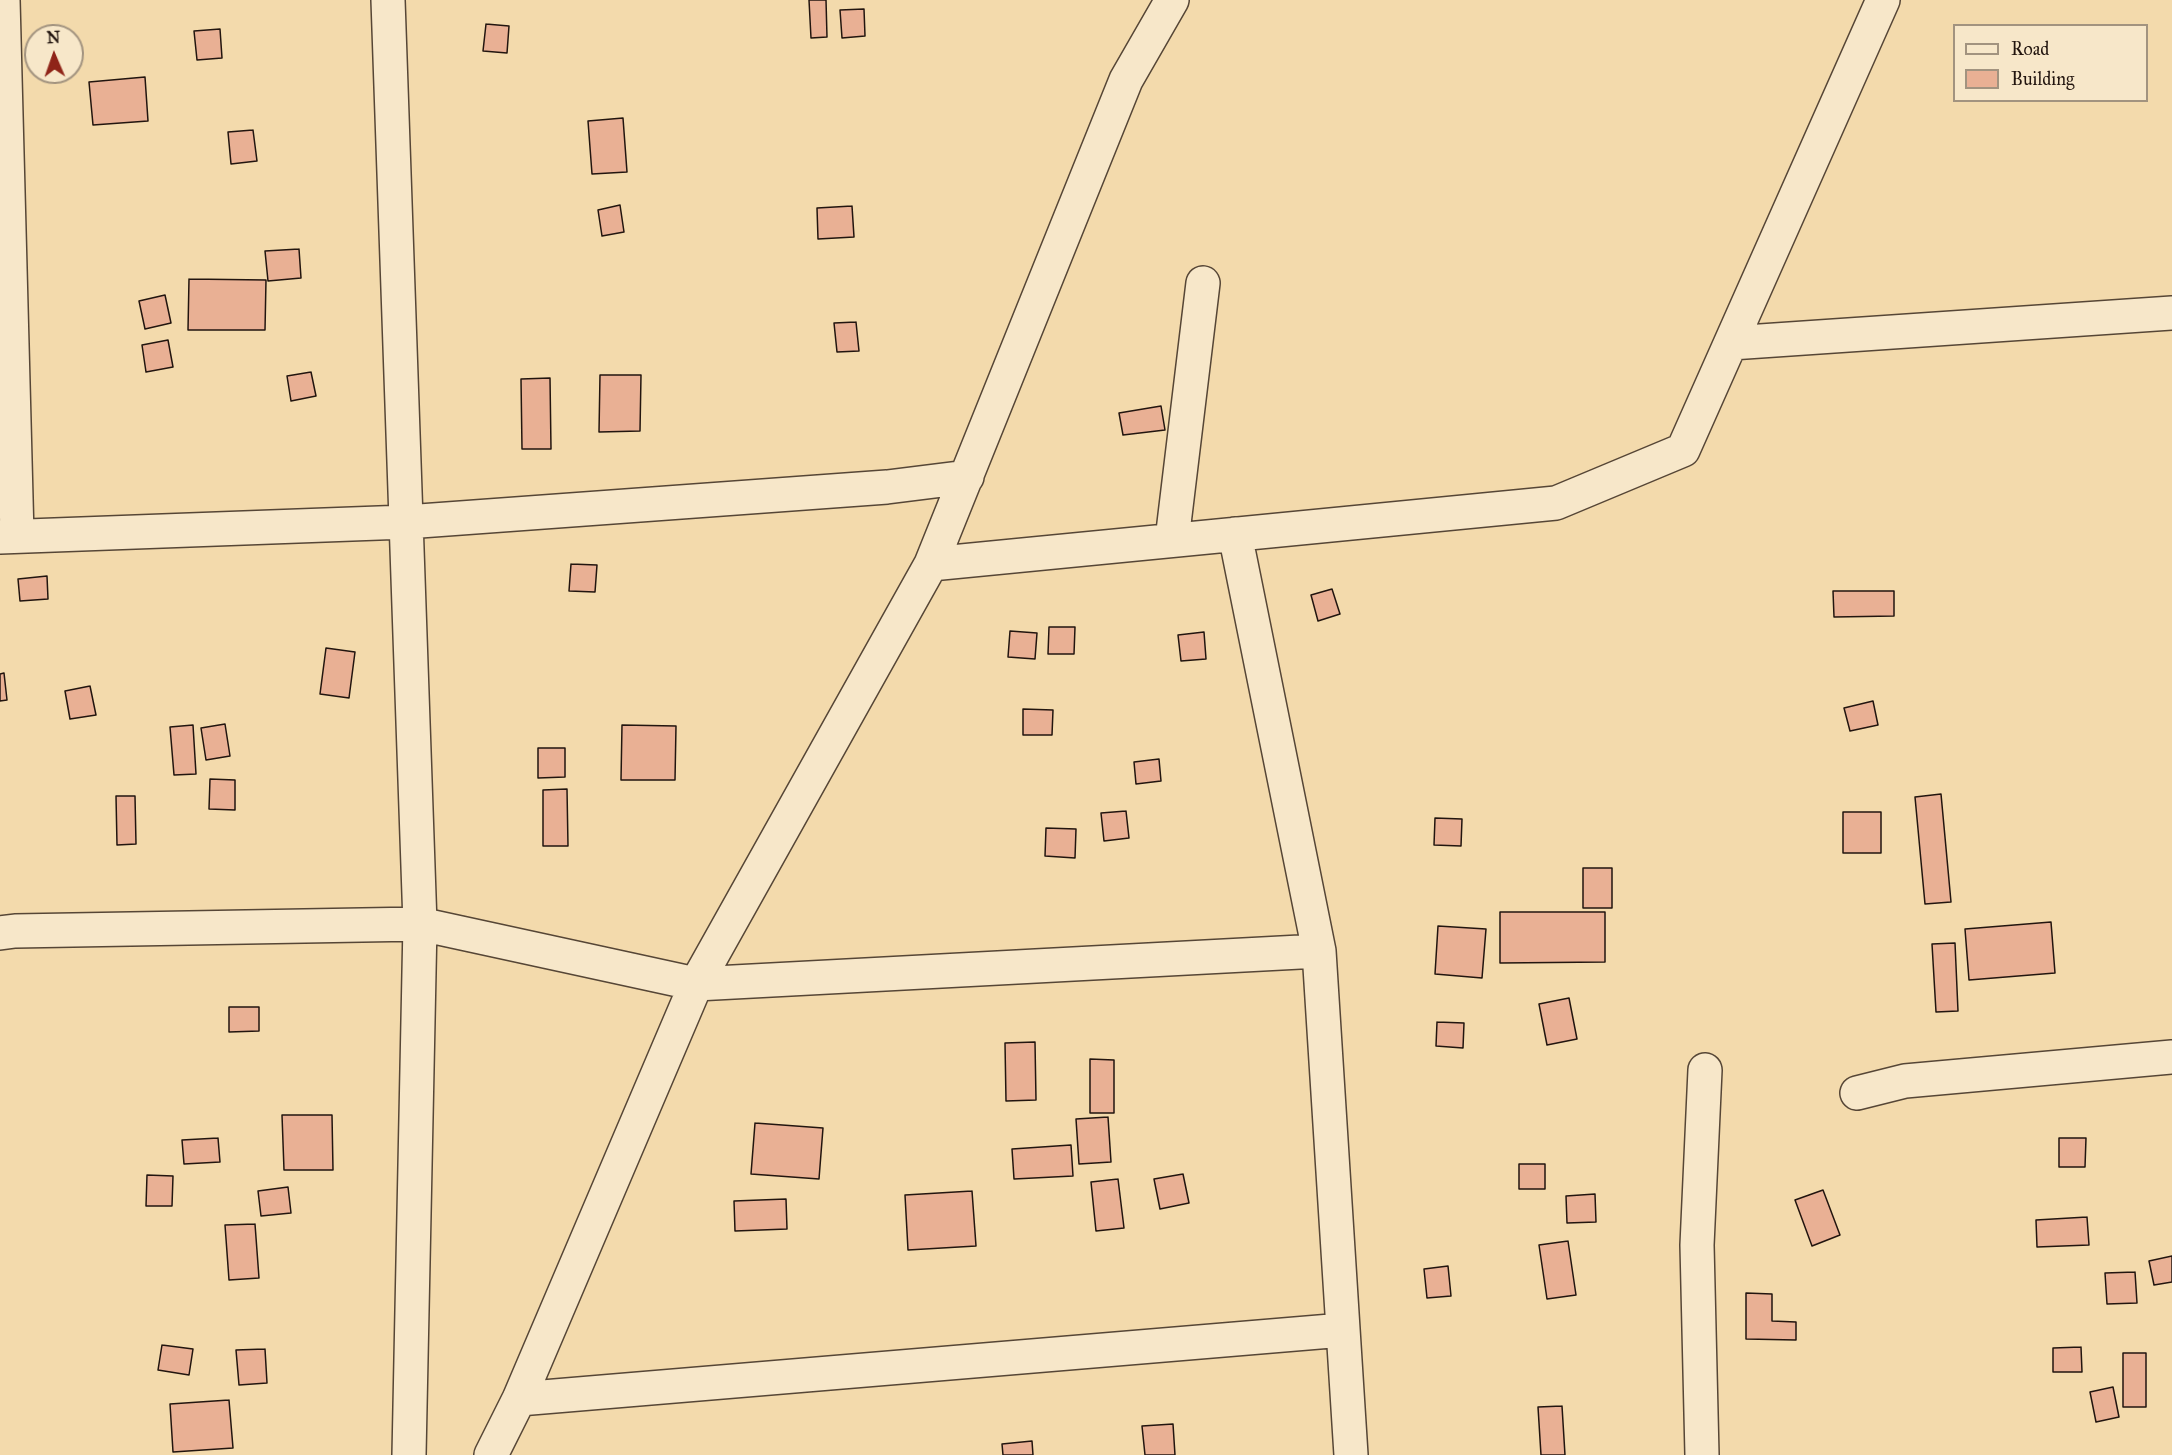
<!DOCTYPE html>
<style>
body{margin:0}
#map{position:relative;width:2172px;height:1455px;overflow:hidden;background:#f3daac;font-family:"IM FELL Great Primer",serif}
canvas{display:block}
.legend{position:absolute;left:1953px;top:24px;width:195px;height:78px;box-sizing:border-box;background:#f7e7c9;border:2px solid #a2937f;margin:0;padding:8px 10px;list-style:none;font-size:18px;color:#22150f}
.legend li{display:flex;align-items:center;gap:12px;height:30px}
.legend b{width:30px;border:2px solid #a2937f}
.north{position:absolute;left:24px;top:24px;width:60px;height:60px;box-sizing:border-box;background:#f7e7c9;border:2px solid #a2937f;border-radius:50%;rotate:358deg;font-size:16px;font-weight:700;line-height:24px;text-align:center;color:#22150f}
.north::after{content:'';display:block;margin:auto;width:21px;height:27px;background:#8f2418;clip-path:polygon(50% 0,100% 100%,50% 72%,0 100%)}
</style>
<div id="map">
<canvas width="2172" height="1455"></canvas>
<ul class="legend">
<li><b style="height:8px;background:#f7e7c9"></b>Road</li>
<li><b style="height:16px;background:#e9b094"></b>Building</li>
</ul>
<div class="north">N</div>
</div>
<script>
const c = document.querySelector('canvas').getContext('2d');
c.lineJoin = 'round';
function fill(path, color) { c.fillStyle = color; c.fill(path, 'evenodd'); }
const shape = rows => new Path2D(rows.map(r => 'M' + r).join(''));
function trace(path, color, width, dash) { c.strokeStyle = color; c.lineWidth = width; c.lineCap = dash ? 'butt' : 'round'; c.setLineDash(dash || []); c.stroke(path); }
const building = shape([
 [809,0,826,0,827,37,811,38,809,0],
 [864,9,865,36,842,38,840,10,864,9],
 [486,24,509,26,507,53,483,51,486,24],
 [220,29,222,58,197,60,194,31,220,29],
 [145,77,148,121,93,125,89,82,145,77],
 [623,118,627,172,592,174,588,121,623,118],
 [253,130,257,161,231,164,228,132,253,130],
 [620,205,624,232,602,236,598,210,620,205],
 [852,206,854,237,818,239,817,208,852,206],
 [299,249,301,278,268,281,265,251,299,249],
 [189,279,266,280,265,330,188,330,189,279],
 [165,295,171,323,145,329,139,301,165,295],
 [856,322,859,351,837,352,834,323,856,322],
 [168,340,173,367,146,372,142,345,168,340],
 [311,372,316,396,291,401,287,376,311,372],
 [600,375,641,375,640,431,599,432,600,375],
 [550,378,551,449,522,449,521,379,550,378],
 [1161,406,1165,430,1123,435,1119,413,1161,406],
 [571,564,597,565,595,592,569,591,571,564],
 [47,576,48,599,20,601,18,579,47,576],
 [1332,589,1340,614,1318,621,1311,595,1332,589],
 [1833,591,1894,591,1894,616,1834,617,1833,591],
 [1049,627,1075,627,1074,654,1048,654,1049,627],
 [1010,631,1037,633,1035,659,1008,657,1010,631],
 [1204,632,1206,659,1181,661,1178,635,1204,632],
 [326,648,355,652,349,698,320,694,326,648],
 [4,673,7,700,0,701,0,674,4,673],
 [90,686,96,715,70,719,65,691,90,686],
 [1873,701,1878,725,1850,731,1844,708,1873,701],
 [1023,709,1053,710,1052,735,1023,735,1023,709],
 [225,724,230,756,206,760,201,728,225,724],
 [193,725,196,774,174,775,170,727,193,725],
 [622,725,676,726,675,780,621,780,622,725],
 [538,748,565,748,565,777,538,778,538,748],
 [1159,759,1161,781,1136,784,1134,762,1159,759],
 [210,779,235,780,235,810,209,809,210,779],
 [567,789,568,846,543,846,543,790,567,789],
 [1941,794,1951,902,1925,904,1915,797,1941,794],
 [116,796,135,796,136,844,117,845,116,796],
 [1126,811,1129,838,1104,841,1101,813,1126,811],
 [1843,812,1881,812,1881,853,1843,853,1843,812],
 [1435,818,1462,819,1461,846,1434,845,1435,818],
 [1046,828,1076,829,1075,858,1045,856,1046,828],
 [1583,868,1612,868,1612,908,1583,908,1583,868],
 [1500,912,1605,912,1605,962,1500,963,1500,912],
 [2051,922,2055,973,1969,980,1965,929,2051,922],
 [1438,926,1486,929,1482,978,1435,974,1438,926],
 [1955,943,1958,1011,1936,1012,1932,944,1955,943],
 [1569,998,1577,1039,1547,1045,1539,1004,1569,998],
 [229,1007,259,1007,259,1031,229,1032,229,1007],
 [1437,1022,1464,1023,1463,1048,1436,1046,1437,1022],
 [1035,1042,1036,1100,1006,1101,1005,1043,1035,1042],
 [1090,1059,1114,1060,1114,1113,1090,1113,1090,1059],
 [282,1115,332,1115,333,1170,284,1170,282,1115],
 [1108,1117,1111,1162,1079,1164,1076,1119,1108,1117],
 [755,1123,823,1128,819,1179,751,1174,755,1123],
 [218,1138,220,1162,184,1164,182,1140,218,1138],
 [2059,1138,2086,1138,2085,1167,2059,1167,2059,1138],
 [1071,1145,1073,1176,1014,1179,1012,1149,1071,1145],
 [1519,1164,1545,1164,1545,1189,1519,1189,1519,1164],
 [1183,1174,1189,1203,1160,1209,1154,1179,1183,1174],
 [147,1175,173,1176,172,1206,146,1206,147,1175],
 [1118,1179,1124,1228,1096,1231,1091,1182,1118,1179],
 [288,1187,291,1213,261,1216,258,1191,288,1187],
 [1823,1190,1840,1235,1812,1246,1795,1200,1823,1190],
 [972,1191,976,1246,908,1250,905,1195,972,1191],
 [1595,1194,1596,1222,1567,1223,1566,1196,1595,1194],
 [786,1199,787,1229,735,1231,734,1201,786,1199],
 [2087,1217,2089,1245,2037,1247,2036,1220,2087,1217],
 [255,1224,259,1278,229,1280,225,1225,255,1224],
 [1568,1241,1576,1295,1547,1299,1539,1245,1568,1241],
 [2172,1256,2172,1282,2154,1285,2149,1261,2172,1256],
 [1448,1266,1451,1296,1427,1298,1424,1269,1448,1266],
 [2135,1272,2137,1303,2107,1304,2105,1273,2135,1272],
 [1746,1293,1772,1294,1772,1321,1796,1322,1796,1340,1746,1339,1746,1293],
 [162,1345,193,1349,189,1375,158,1370,162,1345],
 [2081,1347,2082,1372,2053,1372,2053,1348,2081,1347],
 [265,1349,267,1383,239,1385,236,1350,265,1349],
 [2123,1353,2146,1353,2146,1407,2123,1407,2123,1353],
 [2113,1387,2119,1417,2096,1422,2090,1392,2113,1387],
 [229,1400,233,1448,173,1452,170,1404,229,1400],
 [1562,1406,1565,1455,1541,1455,1538,1407,1562,1406],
 [1173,1424,1175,1455,1145,1455,1142,1426,1173,1424],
 [1032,1441,1033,1455,1003,1455,1002,1444,1032,1441]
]);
fill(building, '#e9b094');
trace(building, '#22150f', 1.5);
const minor = shape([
 [3,0,17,536],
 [388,0,420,924,409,1455],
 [1731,343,2172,313],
 [1235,534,1319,951,1351,1455],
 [0,537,406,522,887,487,967,477],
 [1172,540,1203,283],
 [931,564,1126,80,1172,0],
 [0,933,15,931,420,924,696,984,1319,951],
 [1857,1093,1905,1081,2172,1057],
 [519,1399,1343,1330],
 [491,1455,519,1399,696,984,931,564,1556,503,1683,450,1883,0],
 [1702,1455,1697,1245,1705,1070]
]);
trace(minor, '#564636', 36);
trace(minor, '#f7e7c9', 33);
</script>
